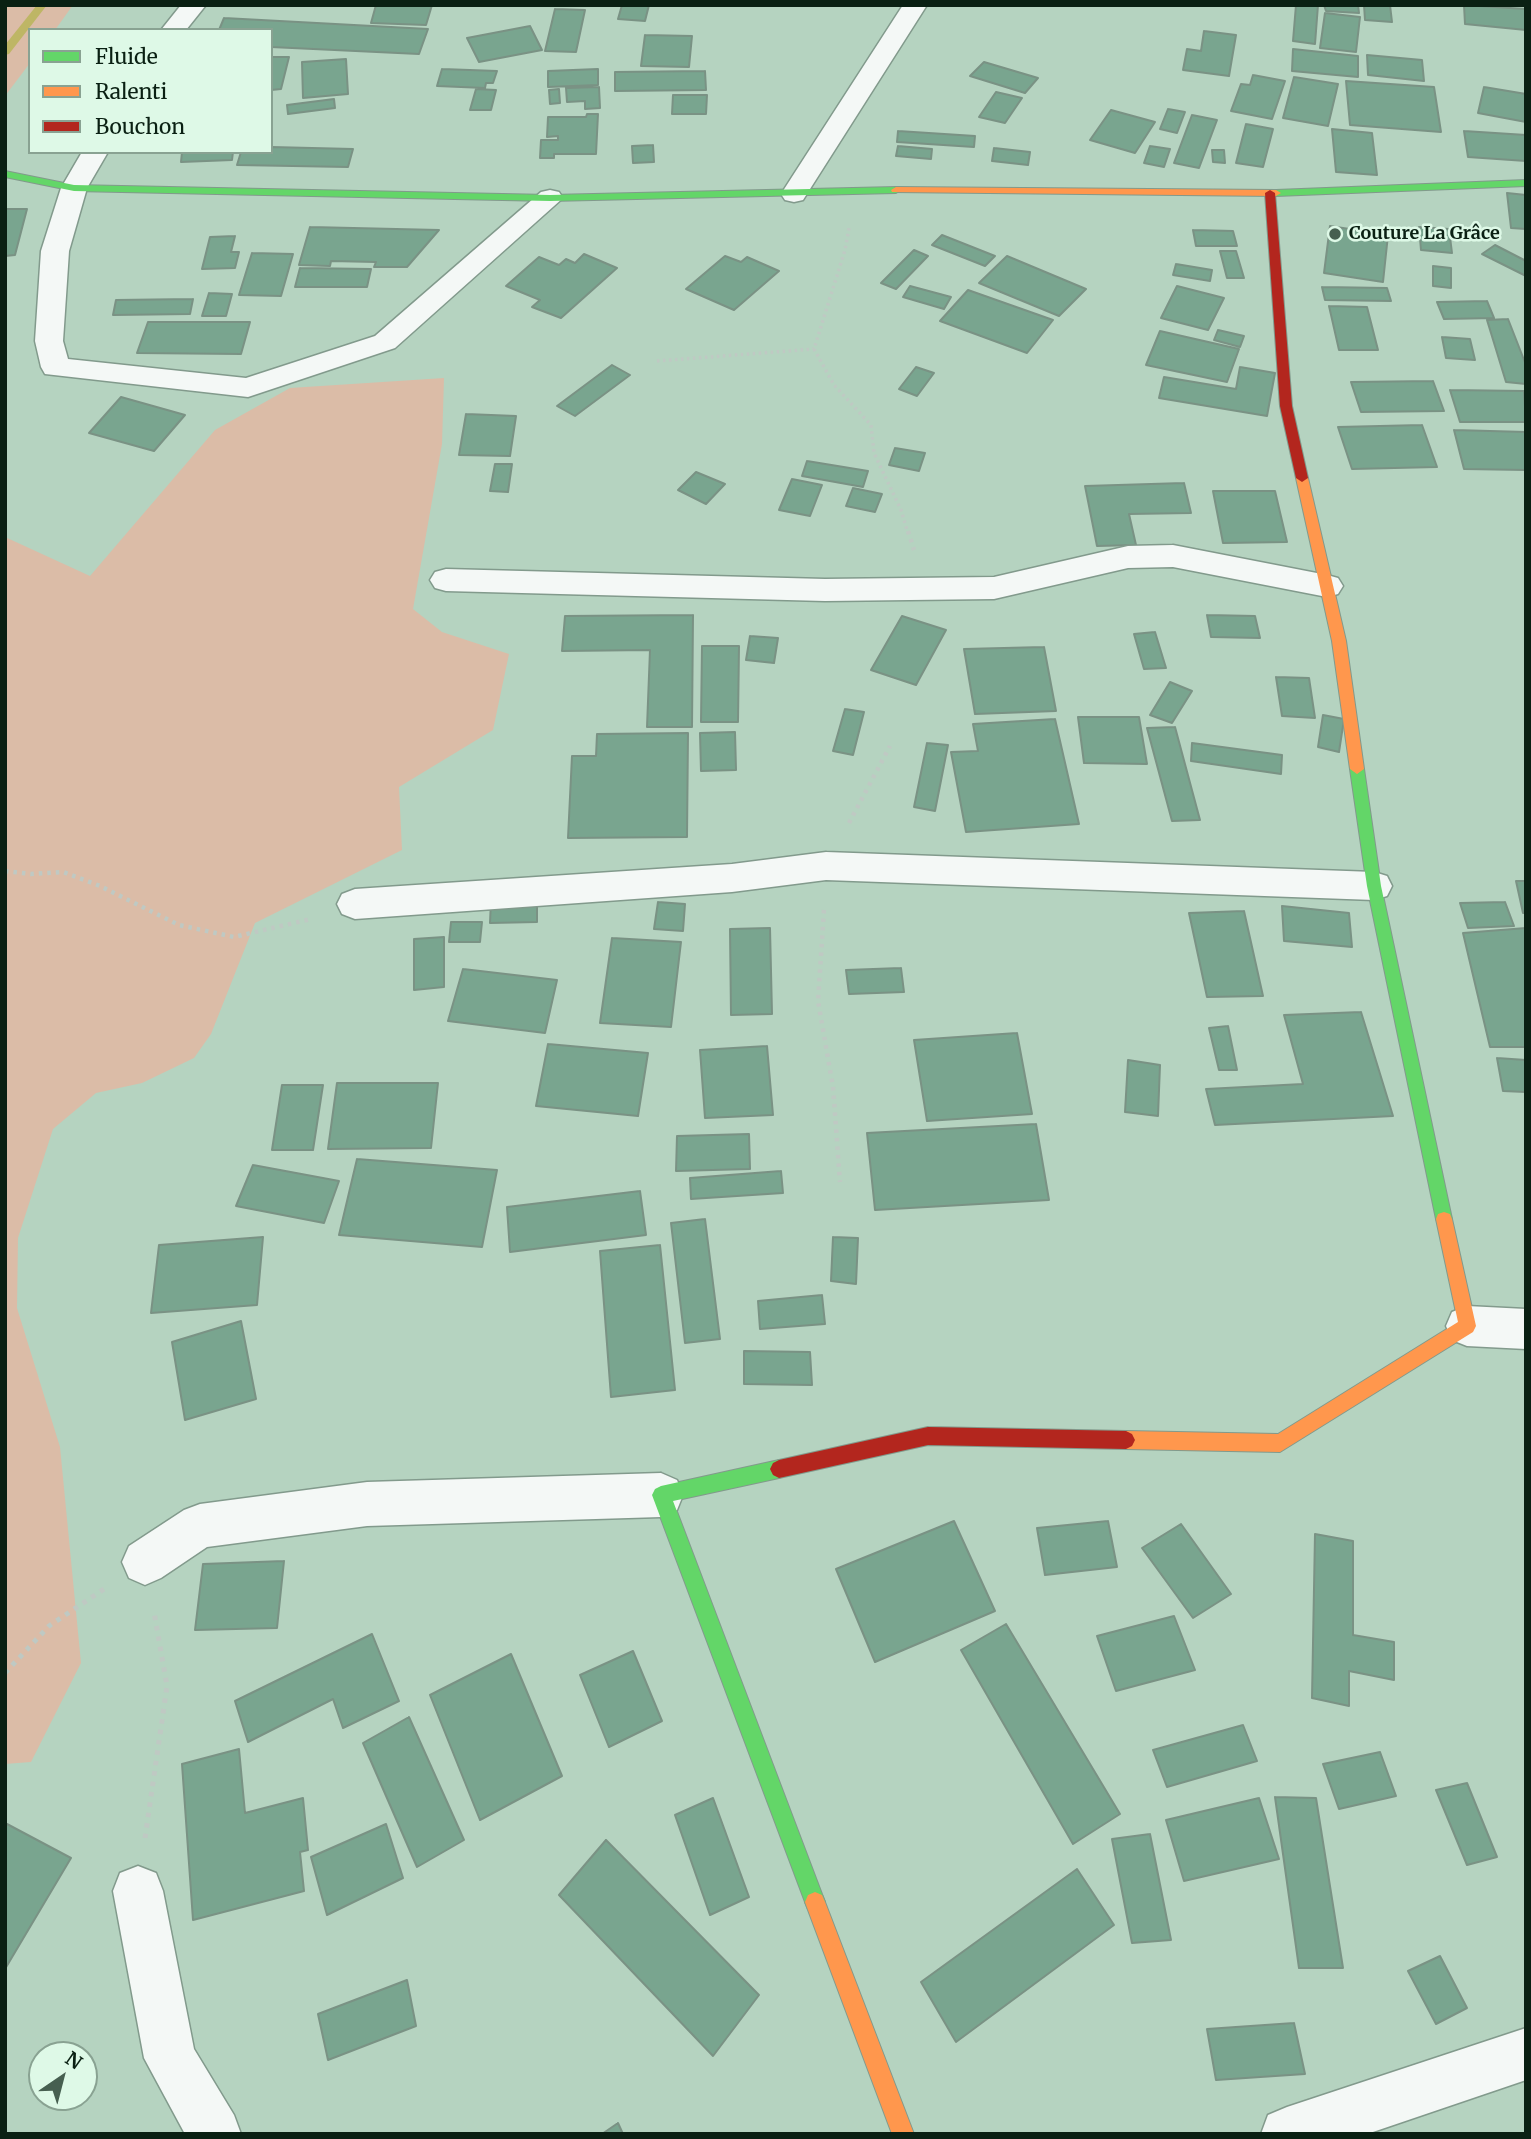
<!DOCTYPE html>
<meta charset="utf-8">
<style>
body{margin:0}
#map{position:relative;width:1531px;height:2139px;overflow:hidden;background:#b5d3c0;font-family:Merriweather,serif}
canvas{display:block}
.frame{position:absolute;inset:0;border:7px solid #0a2013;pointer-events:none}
.legend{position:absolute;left:28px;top:28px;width:245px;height:126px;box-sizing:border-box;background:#def9e7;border:2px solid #89a292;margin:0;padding:9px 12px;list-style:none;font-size:21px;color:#0a2013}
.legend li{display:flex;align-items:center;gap:14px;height:35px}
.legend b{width:35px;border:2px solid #89a292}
.north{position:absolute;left:28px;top:2041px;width:70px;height:70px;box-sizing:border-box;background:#def9e7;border:2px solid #89a292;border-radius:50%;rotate:35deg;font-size:19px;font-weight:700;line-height:28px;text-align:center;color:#0a2013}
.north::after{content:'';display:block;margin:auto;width:24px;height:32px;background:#465f50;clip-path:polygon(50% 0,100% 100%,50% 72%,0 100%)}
</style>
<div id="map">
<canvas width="1531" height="2139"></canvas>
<div class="frame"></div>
<ul class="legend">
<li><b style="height:9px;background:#63d668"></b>Fluide</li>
<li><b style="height:9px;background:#ff974d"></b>Ralenti</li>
<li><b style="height:9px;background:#b3261e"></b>Bouchon</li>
</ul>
<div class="north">N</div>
</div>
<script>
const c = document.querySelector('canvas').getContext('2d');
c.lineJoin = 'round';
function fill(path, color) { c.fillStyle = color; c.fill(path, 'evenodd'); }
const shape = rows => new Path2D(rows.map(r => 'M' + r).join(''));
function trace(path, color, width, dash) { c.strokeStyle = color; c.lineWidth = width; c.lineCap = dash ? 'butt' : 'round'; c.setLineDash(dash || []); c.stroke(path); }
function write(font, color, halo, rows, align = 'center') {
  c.font = font + ' Merriweather,serif'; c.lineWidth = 5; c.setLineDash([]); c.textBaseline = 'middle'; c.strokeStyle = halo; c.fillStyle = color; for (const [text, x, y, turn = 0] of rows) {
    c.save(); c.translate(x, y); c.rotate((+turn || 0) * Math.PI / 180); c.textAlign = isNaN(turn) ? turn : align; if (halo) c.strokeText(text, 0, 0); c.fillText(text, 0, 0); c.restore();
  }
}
fill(shape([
 [5,5,73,5,55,30,30,30,30,63,5,96],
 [444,378,442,444,413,609,442,632,509,654,493,730,399,787,402,850,255,923,211,1034,194,1058,142,1083,96,1093,53,1129,18,1238,17,1308,60,1447,81,1663,31,1762,5,1764,5,537,90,576,215,430,290,388]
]), '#dbbca7');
fill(shape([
 [37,5,47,5,9,54,5,55,5,45,37,5]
]), '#beb665');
const building = shape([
 [376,5,432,5,426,25,371,23,376,5],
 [622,5,649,5,645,21,618,19,622,5],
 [1296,5,1318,5,1315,44,1293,41,1296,5],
 [1324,5,1358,5,1359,13,1326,11,1324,5],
 [1364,5,1390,5,1392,22,1365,20,1364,5],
 [1464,5,1526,9,1526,30,1465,24,1464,5],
 [555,9,585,10,576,52,545,51,555,9],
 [1325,13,1360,17,1356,52,1320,48,1325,13],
 [224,18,428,29,419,54,271,47,271,30,219,30,224,18],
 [530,26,542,50,479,62,467,38,530,26],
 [1204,31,1236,35,1229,76,1183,70,1187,49,1201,51,1204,31],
 [645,35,692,36,689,67,641,66,645,35],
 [1293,49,1358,56,1358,77,1292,71,1293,49],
 [1367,55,1422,60,1424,81,1368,75,1367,55],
 [271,57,289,57,281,89,271,90,271,57],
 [346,59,348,94,303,98,302,62,346,59],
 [984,62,1038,78,1025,93,970,76,984,62],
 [442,69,497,71,493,83,486,83,485,88,437,86,442,69],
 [598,69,598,85,548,87,548,71,598,69],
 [705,71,706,90,615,91,615,72,705,71],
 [1253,75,1285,81,1272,119,1231,111,1241,84,1250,85,1253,75],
 [1294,77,1338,84,1328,126,1283,118,1294,77],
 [1346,81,1434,87,1441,132,1350,125,1346,81],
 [599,87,600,108,585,109,585,101,567,102,566,88,599,87],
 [1484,87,1526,94,1526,122,1478,113,1484,87],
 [476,89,496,90,491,110,470,110,476,89],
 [559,89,560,103,550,104,549,90,559,89],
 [996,92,1022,98,1005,123,979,117,996,92],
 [673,95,707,95,706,114,672,114,673,95],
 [334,99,335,108,288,114,287,105,334,99],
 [1168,109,1185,112,1177,133,1160,129,1168,109],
 [1111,110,1155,122,1135,153,1090,140,1111,110],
 [587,114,598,114,596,154,554,154,554,158,540,158,541,140,558,140,558,136,547,137,548,117,586,117,587,114],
 [1192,115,1217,120,1199,168,1174,163,1192,115],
 [1246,124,1273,129,1263,167,1236,163,1246,124],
 [1332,129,1372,133,1377,175,1336,172,1332,129],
 [898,131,975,136,974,147,897,142,898,131],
 [1464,131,1526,135,1526,161,1468,157,1464,131],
 [653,145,654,162,633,163,632,146,653,145],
 [898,146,932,149,931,159,896,156,898,146],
 [1150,146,1170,149,1164,167,1144,163,1150,146],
 [271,147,353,149,348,167,237,165,241,152,271,152,271,147],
 [994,148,1030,152,1028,165,992,161,994,148],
 [1212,150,1224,150,1225,163,1213,162,1212,150],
 [182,152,233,152,232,160,181,162,182,152],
 [1507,193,1526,195,1526,229,1511,228,1507,193],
 [5,209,27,209,15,255,5,256,5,209],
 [1330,226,1388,235,1383,282,1324,273,1330,226],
 [310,227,439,230,407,267,374,267,376,262,331,261,330,266,299,265,310,227],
 [1419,227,1449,229,1452,253,1421,250,1419,227],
 [1193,230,1233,231,1237,246,1196,246,1193,230],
 [942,235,995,256,985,266,932,245,942,235],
 [235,236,231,252,239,252,235,268,202,269,210,237,235,236],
 [1495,245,1526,261,1526,276,1482,254,1495,245],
 [914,250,928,256,896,289,881,283,914,250],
 [1220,251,1236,251,1244,278,1227,278,1220,251],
 [252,253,293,254,281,296,239,295,252,253],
 [584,254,617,268,561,318,532,307,540,300,506,286,539,257,559,265,566,259,575,263,584,254],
 [725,256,741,262,747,257,779,271,734,310,686,289,725,256],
 [1007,256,1086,289,1059,316,979,283,1007,256],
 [1176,264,1212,270,1210,281,1173,275,1176,264],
 [1433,266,1451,268,1451,288,1433,286,1433,266],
 [300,268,371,269,367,287,295,287,300,268],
 [910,286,951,297,944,309,903,297,910,286],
 [1177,286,1224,298,1208,330,1161,318,1177,286],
 [1322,287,1387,288,1391,301,1325,300,1322,287],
 [968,290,1053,320,1027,353,940,321,968,290],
 [209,293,232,294,226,316,202,316,209,293],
 [193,299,190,314,113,315,116,300,193,299],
 [1487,301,1494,318,1444,319,1437,302,1487,301],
 [1329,306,1367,307,1378,350,1339,350,1329,306],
 [1508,319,1526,365,1526,384,1506,382,1487,320,1508,319],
 [148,322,250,322,241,354,137,353,148,322],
 [1218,330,1244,336,1240,347,1214,340,1218,330],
 [1160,331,1239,349,1227,382,1146,365,1160,331],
 [1442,337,1470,339,1475,360,1446,358,1442,337],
 [612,365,630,375,575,416,557,406,612,365],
 [916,367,934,373,917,396,899,389,916,367],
 [1240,367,1275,373,1267,416,1159,398,1164,377,1236,389,1240,367],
 [1433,381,1444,411,1361,412,1351,382,1433,381],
 [1450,390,1524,391,1526,422,1460,422,1450,390],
 [121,397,185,415,154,451,89,433,121,397],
 [466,414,516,416,510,456,459,455,466,414],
 [1422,425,1437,467,1352,469,1338,427,1422,425],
 [1454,430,1526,432,1526,470,1464,469,1454,430],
 [895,448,925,453,919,471,889,465,895,448],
 [807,461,868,471,863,487,802,476,807,461],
 [495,464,512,464,508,492,490,491,495,464],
 [696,472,725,484,706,504,678,490,696,472],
 [792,479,822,485,810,516,779,510,792,479],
 [1184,483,1191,513,1129,514,1136,545,1097,546,1085,486,1184,483],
 [853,488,882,494,875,512,846,506,853,488],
 [1213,491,1275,491,1287,542,1223,543,1213,491],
 [693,615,692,727,647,727,650,650,562,651,565,616,693,615],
 [1207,615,1255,616,1260,638,1211,637,1207,615],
 [902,616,946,630,916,685,871,670,902,616],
 [1155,632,1166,668,1144,669,1134,634,1155,632],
 [750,636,778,638,774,663,746,660,750,636],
 [702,646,739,646,738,722,701,722,702,646],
 [1044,647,1056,711,975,714,964,649,1044,647],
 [1276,677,1309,678,1315,718,1282,716,1276,677],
 [1170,682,1192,691,1172,723,1150,715,1170,682],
 [845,709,864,712,853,755,833,751,845,709],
 [1323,715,1344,719,1339,752,1318,747,1323,715],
 [1078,717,1139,717,1147,764,1084,763,1078,717],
 [1055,719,1079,824,966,832,951,752,978,751,973,724,1055,719],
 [1175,727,1200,820,1172,821,1147,728,1175,727],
 [735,732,736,770,701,771,700,733,735,732],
 [688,733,687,837,568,838,572,756,596,756,597,734,688,733],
 [927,743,948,745,935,811,914,807,927,743],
 [1192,743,1282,755,1281,774,1191,761,1192,743],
 [1516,881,1526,881,1526,913,1523,913,1516,881],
 [537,898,537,922,490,923,491,900,537,898],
 [658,902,685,904,683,931,654,929,658,902],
 [1505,902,1514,926,1468,928,1460,903,1505,902],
 [1282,906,1349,913,1352,947,1284,941,1282,906],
 [1244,911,1263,996,1207,997,1189,913,1244,911],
 [451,922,482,922,480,942,449,942,451,922],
 [770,928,772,1014,731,1015,730,929,770,928],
 [1526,928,1526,1047,1490,1047,1463,933,1526,928],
 [444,937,444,987,414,990,414,939,444,937],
 [612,938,681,942,671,1027,600,1023,612,938],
 [901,968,904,992,849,994,846,970,901,968],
 [463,969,557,980,545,1033,448,1021,463,969],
 [1361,1012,1393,1116,1215,1125,1206,1089,1303,1084,1284,1015,1361,1012],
 [1228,1026,1237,1070,1219,1070,1209,1028,1228,1026],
 [1017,1033,1032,1114,927,1121,914,1040,1017,1033],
 [548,1044,648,1053,638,1116,536,1106,548,1044],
 [767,1046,773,1115,705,1118,700,1050,767,1046],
 [1497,1058,1526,1060,1526,1092,1503,1091,1497,1058],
 [1128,1060,1160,1065,1158,1116,1125,1112,1128,1060],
 [337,1083,438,1083,431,1148,328,1149,337,1083],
 [282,1085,323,1085,313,1150,272,1150,282,1085],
 [1036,1124,1049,1200,875,1210,867,1133,1036,1124],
 [749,1134,750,1169,676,1171,677,1136,749,1134],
 [357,1159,497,1170,482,1247,339,1235,357,1159],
 [253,1165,339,1181,324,1223,236,1206,253,1165],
 [781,1171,783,1193,691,1199,690,1178,781,1171],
 [640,1191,646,1235,510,1252,507,1207,640,1191],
 [705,1219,720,1339,685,1343,671,1223,705,1219],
 [263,1237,257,1305,151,1313,159,1245,263,1237],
 [833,1237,858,1238,856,1284,831,1281,833,1237],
 [660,1245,675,1390,611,1397,600,1251,660,1245],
 [822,1295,825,1324,760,1329,758,1301,822,1295],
 [241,1321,256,1399,185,1420,172,1342,241,1321],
 [744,1351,810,1352,812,1385,744,1384,744,1351],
 [954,1521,995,1611,875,1662,836,1569,954,1521],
 [1108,1521,1117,1567,1045,1575,1037,1528,1108,1521],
 [1181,1524,1231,1594,1193,1618,1142,1548,1181,1524],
 [1315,1534,1353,1541,1353,1635,1394,1642,1394,1680,1349,1671,1349,1706,1312,1698,1315,1534],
 [284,1561,277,1628,195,1630,203,1564,284,1561],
 [1174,1616,1195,1670,1116,1691,1097,1636,1174,1616],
 [1006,1624,1120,1814,1073,1844,961,1650,1006,1624],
 [372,1634,399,1701,343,1728,333,1699,248,1742,235,1701,372,1634],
 [633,1651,662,1721,609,1747,580,1675,633,1651],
 [511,1654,562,1776,480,1820,430,1695,511,1654],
 [409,1717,464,1840,417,1867,363,1743,409,1717],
 [1243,1725,1257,1761,1167,1787,1153,1750,1243,1725],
 [239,1749,245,1813,303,1798,308,1850,300,1852,304,1891,193,1920,182,1764,239,1749],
 [1380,1752,1396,1796,1339,1809,1323,1764,1380,1752],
 [1467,1783,1497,1857,1467,1865,1436,1790,1467,1783],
 [1275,1797,1316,1798,1343,1968,1299,1968,1275,1797],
 [713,1798,749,1897,710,1915,675,1815,713,1798],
 [1259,1798,1279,1859,1184,1881,1166,1820,1259,1798],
 [7,1824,71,1858,5,1969,5,1827,7,1824],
 [386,1824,403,1878,327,1915,311,1857,386,1824],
 [1150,1834,1171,1940,1132,1943,1112,1839,1150,1834],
 [606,1840,759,1995,713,2056,559,1895,606,1840],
 [1077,1869,1114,1925,956,2042,921,1982,1077,1869],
 [1440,1956,1467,2008,1436,2024,1408,1971,1440,1956],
 [407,1980,416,2026,328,2060,318,2014,407,1980],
 [1294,2023,1305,2074,1216,2080,1207,2029,1294,2023],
 [618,2123,623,2134,602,2134,618,2123]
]);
fill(building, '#79a58f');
trace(building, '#7a9284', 2);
const street = shape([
 [181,5,206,5,186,30,161,30,181,5],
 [903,5,927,5,803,200,794,202,785,200,781,194,903,5],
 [82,152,108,152,87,188,69,251,63,341,68,359,246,378,375,336,541,192,550,190,559,192,563,198,395,348,248,397,45,374,41,367,35,341,41,251,61,188,82,152],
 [1173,545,1327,575,1338,578,1343,586,1338,594,1327,597,1173,567,1128,568,994,599,825,601,446,591,435,588,430,580,435,572,446,569,825,579,994,577,1128,546,1173,545],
 [826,852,1374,872,1387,876,1392,886,1387,896,1374,900,826,880,732,892,355,919,342,914,337,904,342,894,355,889,732,864,826,852],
 [1467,1306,1526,1309,1526,1349,1467,1346,1452,1340,1446,1326,1452,1312,1467,1306],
 [661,1473,677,1480,683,1495,677,1510,661,1517,367,1526,207,1547,161,1578,145,1585,129,1578,122,1562,129,1546,184,1510,200,1504,367,1482,661,1473],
 [138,1866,156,1873,163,1891,194,2049,234,2115,241,2134,185,2134,144,2058,113,1891,120,1873,138,1866],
 [1526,2028,1526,2080,1367,2134,1261,2134,1268,2115,1287,2107,1526,2028]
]);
const fast = shape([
 [5,171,74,185,550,195,896,187,901,190,896,193,550,201,74,191,5,177,5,171],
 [1526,180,1526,186,1276,196,1271,193,1276,190,1526,180],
 [1357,764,1364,769,1381,886,1452,1219,1450,1224,1444,1226,1438,1224,1436,1219,1367,886,1350,769,1357,764],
 [779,1460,785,1463,788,1469,785,1475,779,1478,673,1501,825,1902,822,1909,815,1912,808,1909,805,1902,652,1495,655,1489,661,1486,779,1460]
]);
const slow = shape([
 [896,187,1276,190,1281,193,1276,196,892,192,891,190,896,187],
 [1302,474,1308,478,1346,641,1364,769,1357,774,1350,769,1332,641,1296,478,1302,474],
 [1444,1212,1450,1214,1452,1219,1476,1326,1473,1332,1280,1452,1126,1449,1120,1446,1117,1440,1120,1434,1126,1431,1278,1434,1458,1322,1436,1219,1438,1214,1444,1212],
 [815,1892,822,1895,825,1902,914,2134,892,2134,805,1902,808,1895,815,1892]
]);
const jam = shape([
 [1270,190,1275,193,1292,406,1308,478,1302,482,1296,478,1280,406,1265,193,1270,190],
 [928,1427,1126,1431,1132,1434,1135,1440,1132,1446,1126,1449,928,1445,779,1478,773,1475,770,1469,773,1463,779,1460,928,1427]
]);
trace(street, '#829a8c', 3);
trace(fast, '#829a8c', 2);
trace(slow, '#829a8c', 2);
trace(jam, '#829a8c', 2);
trace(shape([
 [849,228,845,250,814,349,834,385,871,425,874,453,901,510,908,533],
 [657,361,814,349]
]), '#bfc9c3', 3.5, [2.5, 3.5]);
trace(shape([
 [908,531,914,550],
 [849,823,890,746],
 [5,871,31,874,63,872,100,886,179,925,234,937,311,919],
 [824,910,818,1001,833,1087,840,1182]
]), '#bfc9c3', 4.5, [3.5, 5]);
trace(shape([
 [5,1673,49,1626,104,1589],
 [145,1838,167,1686,154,1612]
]), '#bfc9c3', 5, [4.5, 6]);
fill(street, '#f4f8f6');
fill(fast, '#63d668');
fill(slow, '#ff974d');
fill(jam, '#b3261e');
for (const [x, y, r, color] of [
 [1335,234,7,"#465f50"]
]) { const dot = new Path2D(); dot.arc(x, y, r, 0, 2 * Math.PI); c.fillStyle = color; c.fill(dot); trace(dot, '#def9e7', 2.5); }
write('bold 18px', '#0a2013', '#def9e7', [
 ["Couture La Grâce",1349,234]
], 'left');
</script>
